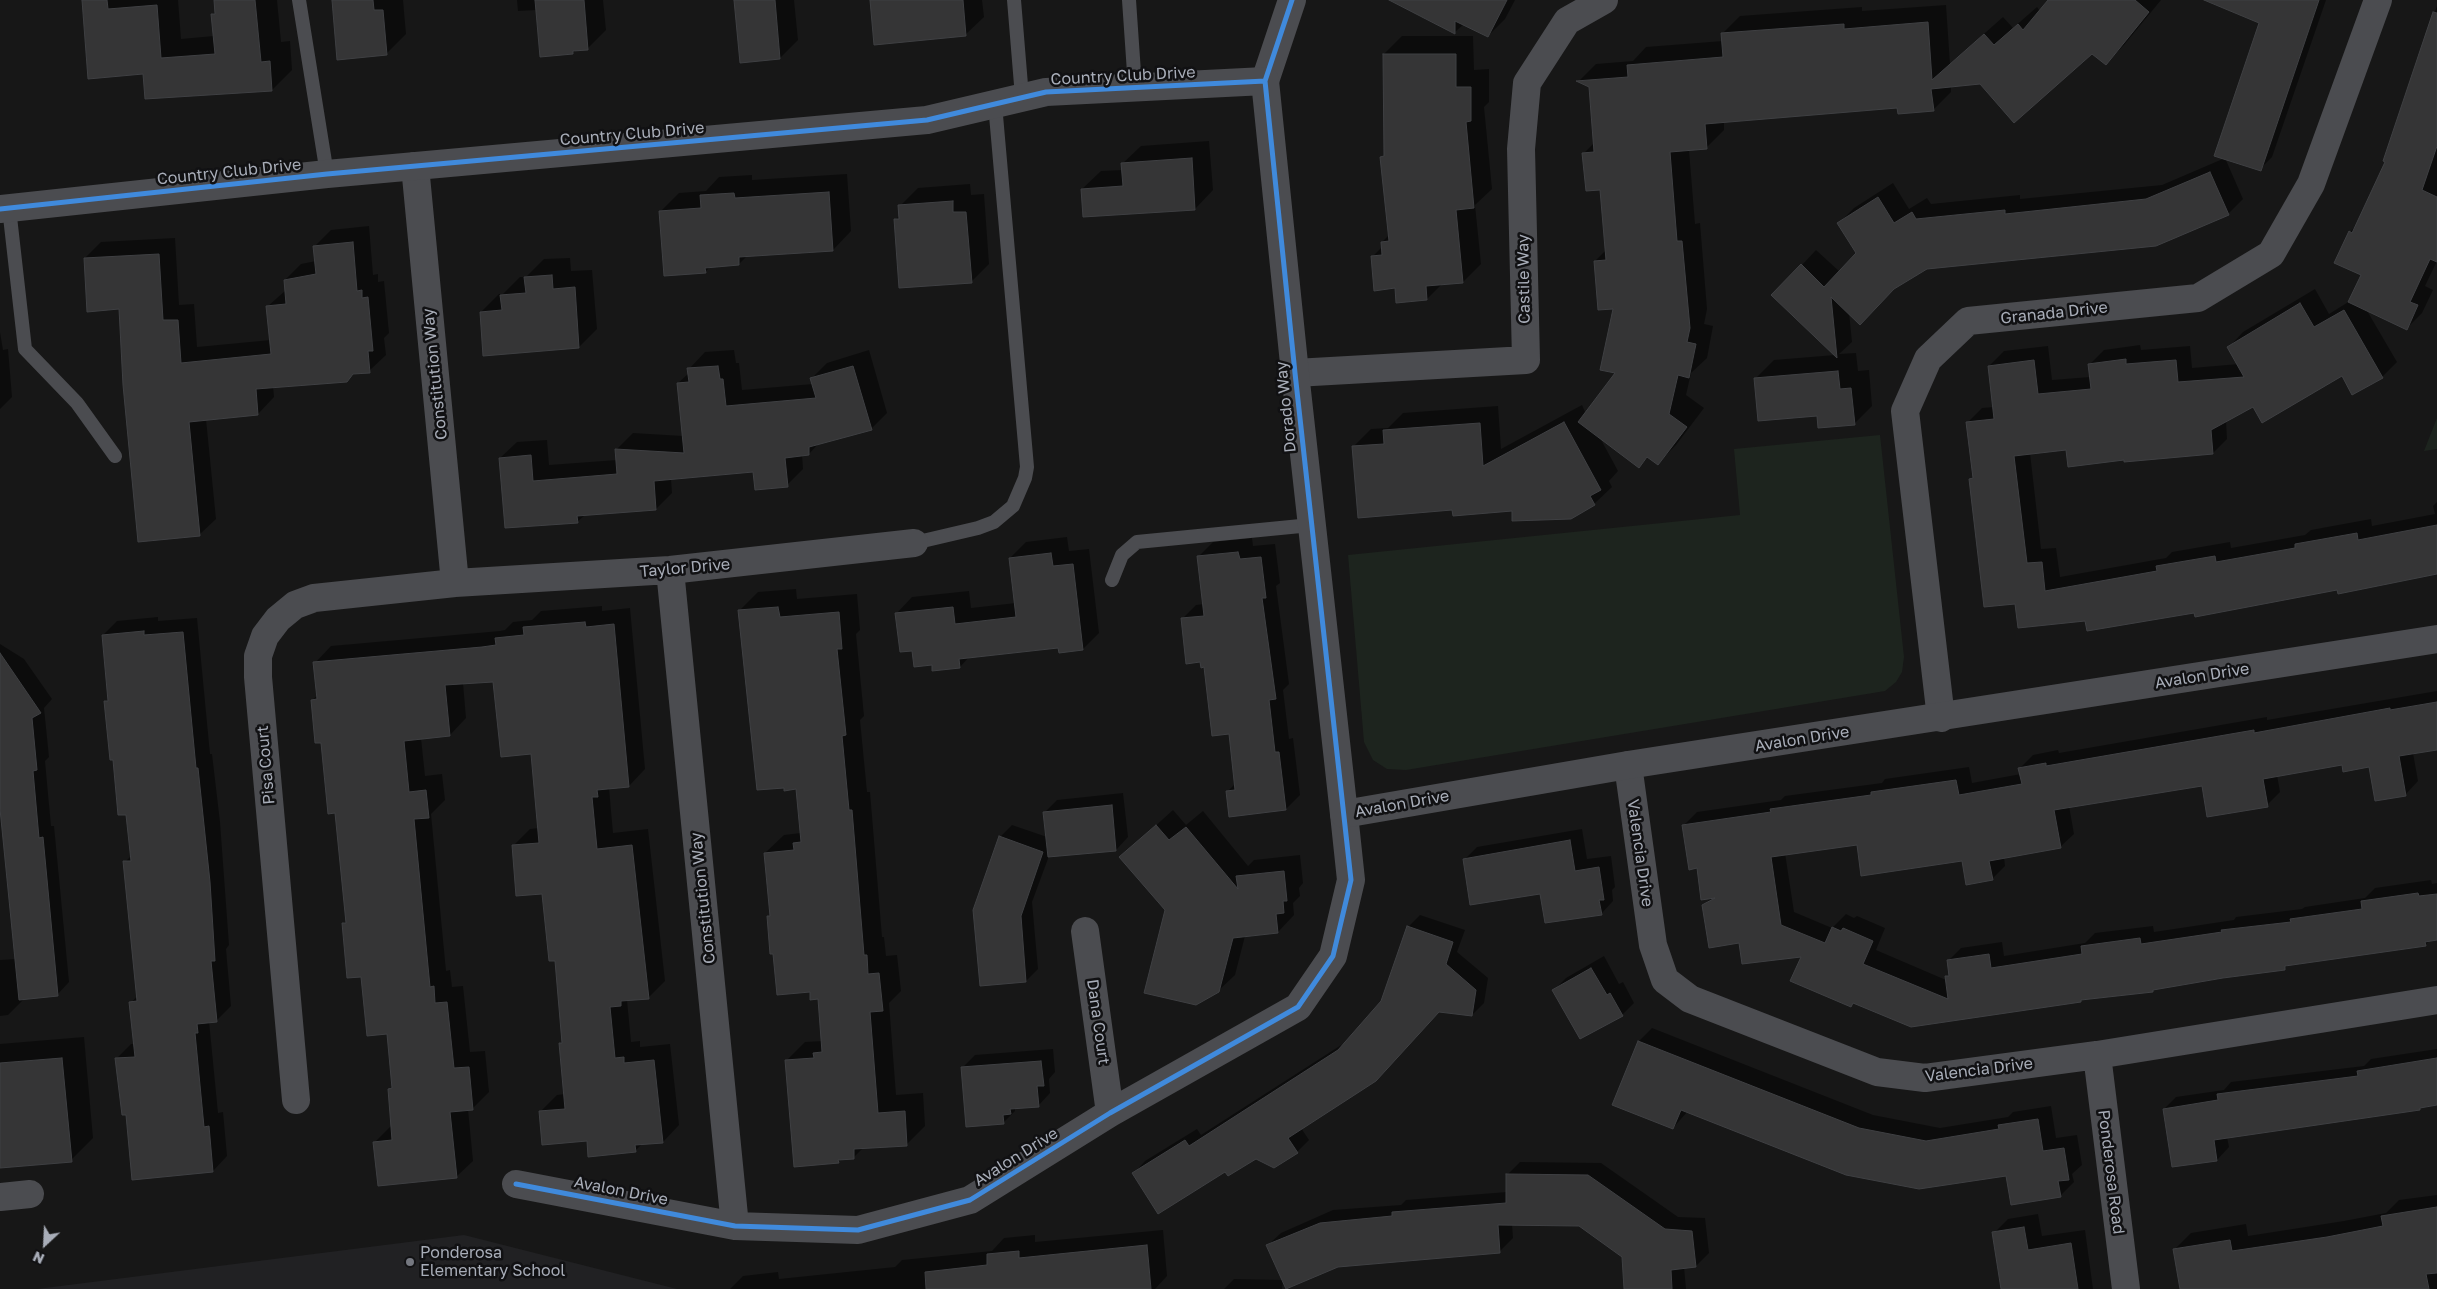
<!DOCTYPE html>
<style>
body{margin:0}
#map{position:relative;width:2437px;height:1289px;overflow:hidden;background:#171717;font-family:"Golos Text",sans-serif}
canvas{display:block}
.north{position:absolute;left:20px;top:1219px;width:50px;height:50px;-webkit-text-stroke:4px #111113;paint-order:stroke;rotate:205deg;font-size:14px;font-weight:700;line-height:20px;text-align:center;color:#a8adb8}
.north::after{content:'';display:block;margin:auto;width:18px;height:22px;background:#a8adb8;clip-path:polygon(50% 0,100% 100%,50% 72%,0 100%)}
</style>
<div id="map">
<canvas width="2437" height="1289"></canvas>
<div class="north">N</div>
</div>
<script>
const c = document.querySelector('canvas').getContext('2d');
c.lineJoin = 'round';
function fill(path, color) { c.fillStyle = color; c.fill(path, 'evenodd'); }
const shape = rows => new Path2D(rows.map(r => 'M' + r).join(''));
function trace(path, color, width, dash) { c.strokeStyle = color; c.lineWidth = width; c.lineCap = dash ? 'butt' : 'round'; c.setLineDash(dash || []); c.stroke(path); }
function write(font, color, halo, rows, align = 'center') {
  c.font = font + ' "Golos Text",sans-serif'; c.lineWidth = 5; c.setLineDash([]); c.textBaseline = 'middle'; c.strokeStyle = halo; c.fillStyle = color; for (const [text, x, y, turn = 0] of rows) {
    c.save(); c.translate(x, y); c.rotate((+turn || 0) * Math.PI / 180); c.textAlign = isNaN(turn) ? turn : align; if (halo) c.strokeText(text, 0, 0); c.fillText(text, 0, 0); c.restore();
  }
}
fill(shape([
 [464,1235,677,1289,37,1289]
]), '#212123');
fill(shape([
 [2437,418,2437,449,2424,451],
 [1880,435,1904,657,1902,672,1896,682,1885,691,1406,770,1387,769,1373,760,1364,742,1348,555,1740,515,1734,449]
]), '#1d241e');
fill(shape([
 [83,0,178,0,181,39,214,36,212,15,216,11,215,0,277,0,281,42,290,41,292,70,272,90,144,73],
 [333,0,403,0,406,34,386,54],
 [517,0,603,0,606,30,588,48,577,49,573,53,537,10,518,11],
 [735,0,794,0,798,40,780,58],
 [871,0,982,0,984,17,965,35],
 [1426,0,1515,0,1505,19,1488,36,1464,24,1455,32,1423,16],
 [2049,0,2161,0,2124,45,2106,63,2092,52,1981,83,1951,86,1951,92,1933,110,1899,106,1724,121,1724,130,1706,148,1689,150,1695,224,1700,223,1707,309,1704,324,1713,326,1707,358,1691,373,1686,395,1704,408,1676,445,1658,463,1649,456,1639,467,1599,436,1618,471,1609,481,1612,487,1594,504,1513,510,1453,509,1353,447,1371,429,1388,428,1403,413,1498,406,1501,449,1582,405,1586,414,1618,372,1614,308,1595,261,1606,250,1601,189,1584,153,1594,143,1590,86,1579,81,1596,64,1633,61,1646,47,1723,41,1722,34,1740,16,1862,7,1862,11,1946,5,1950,64,2003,17,2013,28,2037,7,2040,11],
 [2245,0,2326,0,2272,157,2260,169,2225,158,2243,199,2228,214,1926,267,1849,312,1852,342,1839,354,1856,353,1858,371,1869,370,1872,406,1854,424,1818,414,1756,378,1774,360,1835,355,1802,265,1816,250,1840,272,1858,253,1839,223,1854,208,1893,183,1909,209,1927,198,1931,204,2020,195,2020,199,2162,185,2225,158,2261,23],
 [2437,6,2437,261,2425,286,2433,290,2422,313,2407,328,2366,309,2397,362,2382,377,2342,374,2253,405,2226,421,2227,439,2213,453,2125,459,2067,448,2030,453,2041,549,2056,548,2060,577,2166,558,2172,552,2230,542,2231,548,2305,535,2311,530,2371,519,2372,526,2435,514,2433,506,2437,502,2437,574,2195,611,2086,619,2016,603,1970,479,1974,476,1967,423,1982,408,1994,407,1989,366,2004,351,2048,346,2052,380,2090,377,2089,365,2104,350,2140,345,2141,350,2190,346,2192,368,2239,364,2229,347,2243,332,2315,289,2329,314,2350,301,2363,275,2350,232,2358,224,2387,162,2409,85],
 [1402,36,1473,36,1474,70,1489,69,1489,102,1484,107,1492,189,1475,205,1481,264,1463,282,1442,284,1427,299,1396,287,1372,257,1383,246,1382,242,1389,235,1382,157,1385,154,1384,54],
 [1209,141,1213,190,1195,209,1082,189,1101,171,1123,170,1122,164,1141,146],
 [847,174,851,231,833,250,747,256,739,264,711,266,705,272,661,211,679,193,706,191,719,177,752,175,752,180],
 [970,184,971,195,984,194,989,264,971,282,895,220,900,215,900,206,918,188],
 [369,226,373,275,378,274,378,282,384,281,389,333,384,338,386,355,369,371,273,386,274,397,258,414,206,419,216,519,199,535,121,308,85,258,101,242,175,238,179,305,194,304,197,347,271,340,267,307,286,290,285,280,301,264,316,261,315,246,331,230],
 [570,258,571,271,592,270,597,329,579,347,481,312,499,294,503,294,520,277,526,277,544,259],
 [0,332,3,350,8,349,12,397,0,409],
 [734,350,736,363,739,363,742,390,813,384,811,379,827,363,869,350,887,413,871,429,819,443,809,454,802,454,803,469,787,485,754,471,671,479,672,493,656,509,585,515,577,522,500,458,517,442,547,440,549,465,617,460,617,449,633,433,683,436,678,383,689,373,689,369,705,352],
 [1067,537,1069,551,1089,549,1099,633,1083,649,1059,646,970,656,960,667,933,663,914,650,896,614,912,597,969,591,971,608,1016,603,1010,558,1026,542],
 [1252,538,1253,546,1275,544,1280,583,1276,586,1289,684,1283,690,1289,739,1293,738,1300,795,1286,809,1228,791,1236,783,1230,733,1205,666,1182,619,1196,605,1204,604,1198,557,1213,542],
 [796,589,797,599,857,594,860,630,856,634,864,716,860,720,867,792,870,792,882,937,884,937,886,956,897,955,901,991,889,1003,896,1095,923,1093,925,1126,907,1144,864,1147,854,1157,842,1158,838,1162,786,1061,805,1042,823,1041,819,998,811,991,768,917,771,914,765,853,784,835,801,833,797,788,740,610,758,592],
 [602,606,602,611,630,608,645,769,629,786,609,788,613,833,648,829,665,981,648,998,627,1000,631,1042,640,1041,640,1047,670,1044,679,1125,663,1142,643,1143,635,1151,588,1140,540,1112,557,1095,565,1094,560,1043,563,1040,556,960,543,892,513,846,530,829,539,828,532,753,494,680,463,683,466,718,450,735,421,738,425,776,442,774,445,800,431,814,446,971,450,970,452,987,463,986,470,1052,485,1051,489,1092,472,1109,468,1109,473,1161,456,1177,375,1142,392,1125,389,1089,393,1085,388,1033,362,976,343,924,347,920,336,812,312,700,318,695,315,663,331,646,500,631,505,630,513,622,532,620,541,611],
 [158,617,158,621,197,618,210,754,212,754,220,822,229,945,226,949,231,1006,216,1021,209,1021,218,1113,223,1112,227,1156,213,1171,127,1113,116,1059,131,1044,135,1044,131,1003,138,995,125,862,132,855,127,814,114,759,106,702,109,698,103,635,117,621],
 [0,644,24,659,52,699,44,708,49,757,45,761,51,826,54,826,69,982,57,995,25,998,8,1015,0,1016,0,960,16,959,2,815,0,815],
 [2437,691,2437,748,2413,753,2418,781,2405,795,2370,765,2343,764,2277,775,2280,792,2267,805,2203,785,2069,806,2074,834,2060,847,2004,857,2005,866,1992,879,1963,860,1858,844,1785,853,1794,912,1832,928,1846,914,1854,918,1857,916,1885,928,1876,950,1946,980,1950,973,1948,961,1961,948,2002,942,2004,956,2085,943,2095,933,2153,926,2154,932,2234,920,2236,917,2302,909,2305,907,2365,898,2375,888,2431,880,2432,884,2437,883,2437,939,2431,940,2425,945,2289,964,2284,969,1911,1026,1854,1002,1851,1005,1803,955,1740,942,1703,906,1712,897,1698,867,1684,825,1697,812,1781,800,1785,796,1882,783,1885,779,1969,767,1972,783,2021,774,2020,768,2033,755,2058,750,2059,753,2267,717,2267,720],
 [1123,793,1128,837,1116,850,1049,856,1032,902,1038,969,1026,981,1000,837,1012,825,1047,837,1045,812,1057,800],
 [1173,810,1186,825,1203,811,1248,866,1254,860,1300,855,1303,883,1299,888,1300,896,1293,903,1294,915,1278,932,1245,936,1235,975,1218,991,1166,910,1121,857],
 [1582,829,1587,859,1611,856,1615,887,1612,890,1613,901,1601,914,1541,893,1464,860,1477,847],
 [1420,915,1465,930,1457,952,1488,978,1484,1003,1472,1015,1439,1010,1301,1128,1309,1140,1297,1152,1256,1158,1225,1170,1134,1173,1145,1161,1197,1129,1201,1135,1349,1040,1382,1002,1408,927],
 [1604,956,1619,984,1623,982,1634,1003,1622,1015,1554,990,1566,978],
 [1652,1028,1873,1115,1940,1128,2008,1117,2013,1112,2051,1106,2056,1138,2077,1135,2082,1165,2072,1174,2074,1182,2060,1196,2007,1175,1688,1111,1673,1128,1639,1041],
 [84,1037,93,1138,71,1160,0,1167,0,1044],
 [1053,1049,1055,1072,1049,1079,1050,1093,1038,1106,1015,1108,1015,1111,1003,1123,963,1067,975,1055],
 [2437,1049,2437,1104,2420,1108,2227,1137,2229,1147,2217,1160,2164,1109,2176,1097,2224,1090,2231,1082,2364,1066,2371,1059],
 [1520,1162,1601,1163,1678,1217,1705,1218,1709,1253,1696,1266,1684,1267,1686,1289,1625,1289,1623,1256,1579,1225,1512,1224,1513,1238,1500,1251,1268,1245,1281,1233,1333,1210,1401,1205,1406,1200,1507,1192,1507,1175],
 [2437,1195,2437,1289,2181,1289,2174,1250,2191,1233,2246,1224,2248,1236,2344,1221,2386,1213,2399,1200],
 [2038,1214,2042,1236,2085,1230,2093,1289,2003,1289,1994,1233,2008,1219],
 [1163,1230,1167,1276,1155,1289,730,1289,743,1276,778,1272,779,1279,895,1267,902,1260,992,1251,1004,1238,1035,1235,1035,1242],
 [1234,1279,1283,1280,1282,1289,1224,1289]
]), '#0007');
const building = shape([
 [82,0,107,0,108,9,157,5,161,58,215,54,211,14,215,14,214,0,255,0,261,62,270,61,272,91,145,99,143,74,88,79,82,0],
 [332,0,373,0,374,10,383,10,387,55,337,60,332,0],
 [535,0,584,0,588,50,573,51,573,54,540,57,535,0],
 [734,0,775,0,780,59,740,63,734,0],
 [870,0,963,0,966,36,874,45,870,0],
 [1389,0,1507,0,1488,37,1455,21,1455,34,1389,0],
 [2048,0,2135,0,2149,12,2106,65,2092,54,2014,123,1980,84,1931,89,1934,111,1898,114,1897,108,1705,124,1707,149,1670,152,1677,241,1682,241,1690,328,1687,342,1696,344,1689,378,1678,375,1669,414,1687,427,1658,465,1647,457,1639,468,1578,422,1615,373,1600,370,1613,309,1598,310,1594,261,1606,260,1600,190,1586,191,1582,153,1594,152,1589,87,1576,81,1628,77,1627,65,1723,57,1721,33,1844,24,1844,29,1928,22,1932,80,1984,34,1994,45,2018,24,2023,30,2048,0],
 [2204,0,2319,0,2261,171,2214,156,2259,23,2204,0],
 [2433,12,2437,13,2437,146,2422,190,2437,197,2437,262,2430,259,2410,302,2418,305,2407,330,2348,302,2361,275,2334,263,2349,231,2352,233,2385,162,2383,161,2433,12],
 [1383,54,1456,54,1456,87,1471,87,1471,121,1466,122,1474,208,1456,210,1463,283,1426,286,1427,300,1396,303,1395,288,1374,291,1371,256,1382,255,1381,242,1389,241,1380,157,1384,156,1383,54],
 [1192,158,1195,210,1083,217,1081,189,1123,186,1121,163,1192,158],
 [2210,172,2229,215,2156,246,1927,269,1894,289,1860,325,1831,297,1837,358,1771,295,1801,264,1824,287,1856,253,1837,223,1878,197,1894,223,1912,212,1916,219,2005,210,2005,214,2146,199,2210,172],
 [829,192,833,251,739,257,739,265,705,268,706,273,664,276,659,211,701,208,700,195,734,193,735,198,829,192],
 [953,201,953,212,966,212,972,283,899,288,894,219,899,219,898,205,953,201],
 [353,242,357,291,362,290,362,298,368,297,373,351,368,351,370,373,353,374,347,382,256,389,258,415,189,422,200,536,138,542,123,385,119,309,87,312,84,258,159,254,163,320,178,320,181,363,271,354,266,306,286,304,284,280,316,274,313,246,353,242],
 [552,275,553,289,575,287,579,348,483,356,480,312,502,310,500,295,526,293,524,277,552,275],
 [2300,303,2314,327,2344,310,2383,378,2352,395,2342,376,2262,423,2253,407,2211,430,2213,454,2124,462,2124,460,2068,467,2066,450,2014,456,2027,563,2042,562,2045,591,2157,571,2156,566,2215,556,2216,562,2295,548,2295,544,2357,533,2358,540,2437,525,2437,574,2338,594,2337,590,2195,617,2194,613,2087,631,2085,621,2018,628,2015,604,1984,607,1969,479,1973,478,1966,422,1994,419,1988,366,2034,360,2038,394,2091,389,2088,364,2126,359,2126,364,2176,360,2178,382,2244,377,2227,347,2300,303],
 [718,366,720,379,723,379,726,406,816,398,810,378,853,366,872,430,809,447,809,455,785,458,788,487,755,490,753,472,654,481,656,510,577,516,578,523,505,528,499,458,531,455,533,481,617,474,615,449,684,453,677,383,689,382,687,368,718,366],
 [1838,371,1840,389,1851,388,1855,425,1818,428,1817,416,1758,421,1754,378,1838,371],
 [1564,422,1601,490,1590,496,1595,505,1571,519,1512,521,1512,511,1453,516,1452,510,1358,518,1352,446,1384,444,1383,430,1480,423,1483,466,1564,422],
 [1238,552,1240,559,1261,557,1266,598,1262,598,1276,699,1269,700,1275,752,1279,752,1286,810,1229,817,1226,791,1235,790,1229,734,1212,736,1204,667,1201,668,1200,662,1186,664,1181,618,1204,616,1197,556,1238,552],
 [1051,553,1053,566,1073,564,1083,650,1059,653,1058,648,959,659,960,668,932,671,932,665,914,667,912,651,900,652,895,613,953,607,955,624,1016,617,1009,558,1051,553],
 [778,607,780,617,839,612,842,649,837,649,846,735,842,736,849,810,852,810,864,955,867,955,868,974,879,973,883,1011,870,1012,878,1113,905,1111,907,1146,854,1149,854,1159,838,1160,839,1163,794,1167,785,1060,814,1058,813,1053,822,1052,818,999,810,1000,810,992,777,995,773,954,770,954,767,916,770,916,764,853,794,850,793,843,801,842,796,789,784,791,784,788,757,790,738,610,778,607],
 [585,622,586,627,614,624,629,787,597,790,598,797,592,797,597,849,632,845,649,999,621,1001,621,1006,610,1007,615,1058,624,1057,624,1063,654,1060,663,1143,635,1145,636,1152,588,1157,587,1141,542,1145,539,1111,565,1109,559,1043,562,1043,555,961,549,961,542,894,516,896,512,845,539,843,531,754,501,757,493,682,445,685,450,736,404,741,409,792,426,790,429,818,414,819,430,987,434,986,435,1003,447,1002,454,1068,469,1067,473,1110,450,1112,457,1178,378,1186,373,1142,392,1140,388,1089,392,1088,387,1034,367,1036,361,977,347,978,342,923,346,923,335,813,328,814,321,743,315,743,311,700,317,699,313,662,482,647,496,645,495,638,524,635,523,627,585,622],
 [144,631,144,635,183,632,196,768,198,768,210,882,215,961,211,961,217,1022,197,1024,198,1033,195,1033,204,1127,209,1126,213,1172,132,1180,126,1115,122,1115,115,1058,135,1057,129,1002,137,1001,123,861,131,861,126,815,118,815,113,760,110,760,104,701,108,701,102,635,144,631],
 [0,653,41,713,32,718,37,770,33,771,39,838,43,837,58,996,19,1000,0,809,0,653],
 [2437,702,2437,750,2399,756,2406,796,2375,801,2369,767,2343,772,2342,765,2263,779,2268,807,2207,817,2202,786,2054,810,2061,848,1989,861,1993,880,1966,885,1962,861,1861,876,1857,845,1771,857,1781,925,1825,943,1832,927,1841,931,1843,928,1873,941,1863,964,1948,999,1945,976,1949,976,1947,960,1989,954,1991,968,2082,954,2081,946,2140,938,2141,944,2222,932,2221,930,2291,922,2290,919,2362,909,2361,901,2418,893,2419,896,2437,894,2437,940,2425,942,2426,946,2285,966,2285,970,2223,978,2153,990,2153,992,2081,1000,2081,1002,1911,1027,1853,1003,1851,1007,1790,981,1801,957,1742,964,1739,943,1709,948,1702,905,1715,898,1701,900,1697,868,1689,870,1682,825,1771,812,1770,809,1871,795,1871,792,1956,780,1959,795,2022,784,2018,768,2046,763,2046,766,2254,730,2254,733,2390,708,2390,710,2437,702],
 [1112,805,1116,851,1048,857,1043,812,1112,805],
 [1156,825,1169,840,1186,827,1238,889,1236,876,1284,871,1287,901,1283,901,1284,913,1276,914,1278,933,1233,938,1219,992,1196,1005,1144,993,1165,910,1119,857,1156,825],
 [999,836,1043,852,1021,916,1026,982,980,986,973,910,999,836],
 [1570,840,1575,871,1599,867,1604,900,1599,900,1602,915,1545,923,1540,894,1470,905,1463,859,1570,840],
 [1407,926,1453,942,1446,964,1476,990,1472,1016,1439,1012,1376,1081,1288,1138,1298,1153,1274,1168,1256,1159,1228,1176,1225,1172,1158,1214,1132,1173,1185,1140,1189,1146,1338,1050,1381,1001,1407,926],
 [1591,968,1607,995,1610,993,1623,1016,1580,1039,1552,990,1591,968],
 [1638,1041,1859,1128,1926,1141,1999,1129,1998,1125,2038,1119,2043,1151,2064,1148,2069,1180,2058,1181,2061,1197,2011,1205,2006,1176,1919,1189,1846,1175,1681,1110,1673,1129,1612,1105,1638,1041],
 [62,1058,72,1162,0,1168,0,1063,62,1058],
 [2437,1058,2437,1105,2420,1108,2420,1110,2214,1140,2217,1161,2172,1167,2163,1109,2218,1100,2217,1094,2358,1076,2357,1071,2437,1058],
 [1041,1061,1044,1086,1037,1086,1039,1107,1010,1109,1011,1114,1003,1115,1004,1124,966,1127,961,1067,1041,1061],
 [1506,1174,1588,1175,1665,1229,1692,1231,1696,1267,1671,1270,1672,1289,1624,1289,1622,1257,1579,1226,1498,1225,1500,1253,1338,1267,1286,1289,1266,1245,1320,1223,1392,1216,1392,1212,1506,1203,1506,1174],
 [2437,1207,2437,1273,2426,1274,2429,1289,2180,1289,2173,1249,2230,1240,2232,1251,2327,1237,2383,1226,2381,1216,2437,1207],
 [2024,1227,2028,1250,2071,1243,2078,1289,2001,1289,1992,1232,2024,1227],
 [1147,1245,1151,1289,926,1289,925,1272,987,1265,987,1254,1019,1251,1019,1258,1147,1245]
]);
fill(building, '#353536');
trace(building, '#3f4043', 1);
trace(shape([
 [299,0,327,174],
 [1014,0,1022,97],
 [1129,0,1135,87],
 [9,208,25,349,77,403,115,456],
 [914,543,978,528,994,522,1013,506,1025,478,1027,467,995,104],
 [1112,580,1122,555,1137,542,1311,525]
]), '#4b4c50', 14);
trace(shape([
 [1265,81,1292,0],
 [415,166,455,583],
 [1295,373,1526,360,1521,149,1527,83,1567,21,1604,0],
 [670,570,735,1226],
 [1941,718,1905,411,1928,359,1968,321,2198,298,2271,254,2311,184,2378,0],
 [1628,765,1653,945,1665,980,1690,999,1877,1072,1925,1078,2097,1055,2437,1000],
 [1085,931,1110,1113],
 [2097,1055,2126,1289],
 [296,1100,258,677,258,656,265,636,278,619,295,605,314,598,455,583,670,570,914,543],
 [516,1184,735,1226,858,1230,970,1200,1110,1113,1298,1007,1333,956,1351,880,1344,814],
 [0,1197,30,1194]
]), '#4b4c50', 28);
trace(shape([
 [0,209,327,174,927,120,1046,92,1265,81,1295,373,1344,814,1628,765,2437,639]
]), '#4b4c50', 28);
trace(shape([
 [0,209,327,174,927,120,1046,92,1265,81],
 [516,1184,735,1226,858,1230,970,1200,1110,1113,1298,1007,1333,956,1351,880,1295,373,1265,81,1292,0]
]), '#408adc', 5);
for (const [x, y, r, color] of [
 [410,1262,5,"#757880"]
]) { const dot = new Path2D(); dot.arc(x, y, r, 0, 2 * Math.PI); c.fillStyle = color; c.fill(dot); trace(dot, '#111113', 2); }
write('16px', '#a8adb8', '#111113', [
 ["Country Club Drive",1123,76,-3],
 ["Country Club Drive",632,134,-5],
 ["Country Club Drive",229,172,-6],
 ["Castile Way",1524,279,-91],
 ["Granada Drive",2054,313,-6],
 ["Constitution Way",435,374,-96],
 ["Dorado Way",1286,407,-96],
 ["Taylor Drive",685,568,-5],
 ["Avalon Drive",2202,676,-9],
 ["Avalon Drive",1802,739,-9],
 ["Pisa Court",266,765,-95],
 ["Avalon Drive",1402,804,-10],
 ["Valencia Drive",1640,853,82],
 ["Constitution Way",703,898,-96],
 ["Dana Court",1098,1022,82],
 ["Valencia Drive",1979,1070,-7],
 ["Avalon Drive",1016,1157,-32],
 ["Ponderosa Road",2111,1172,83],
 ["Avalon Drive",621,1191,11]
]);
write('16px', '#a8adb8', '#111113', [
 ["Ponderosa",420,1253],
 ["Elementary School",420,1271]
], 'left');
</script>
